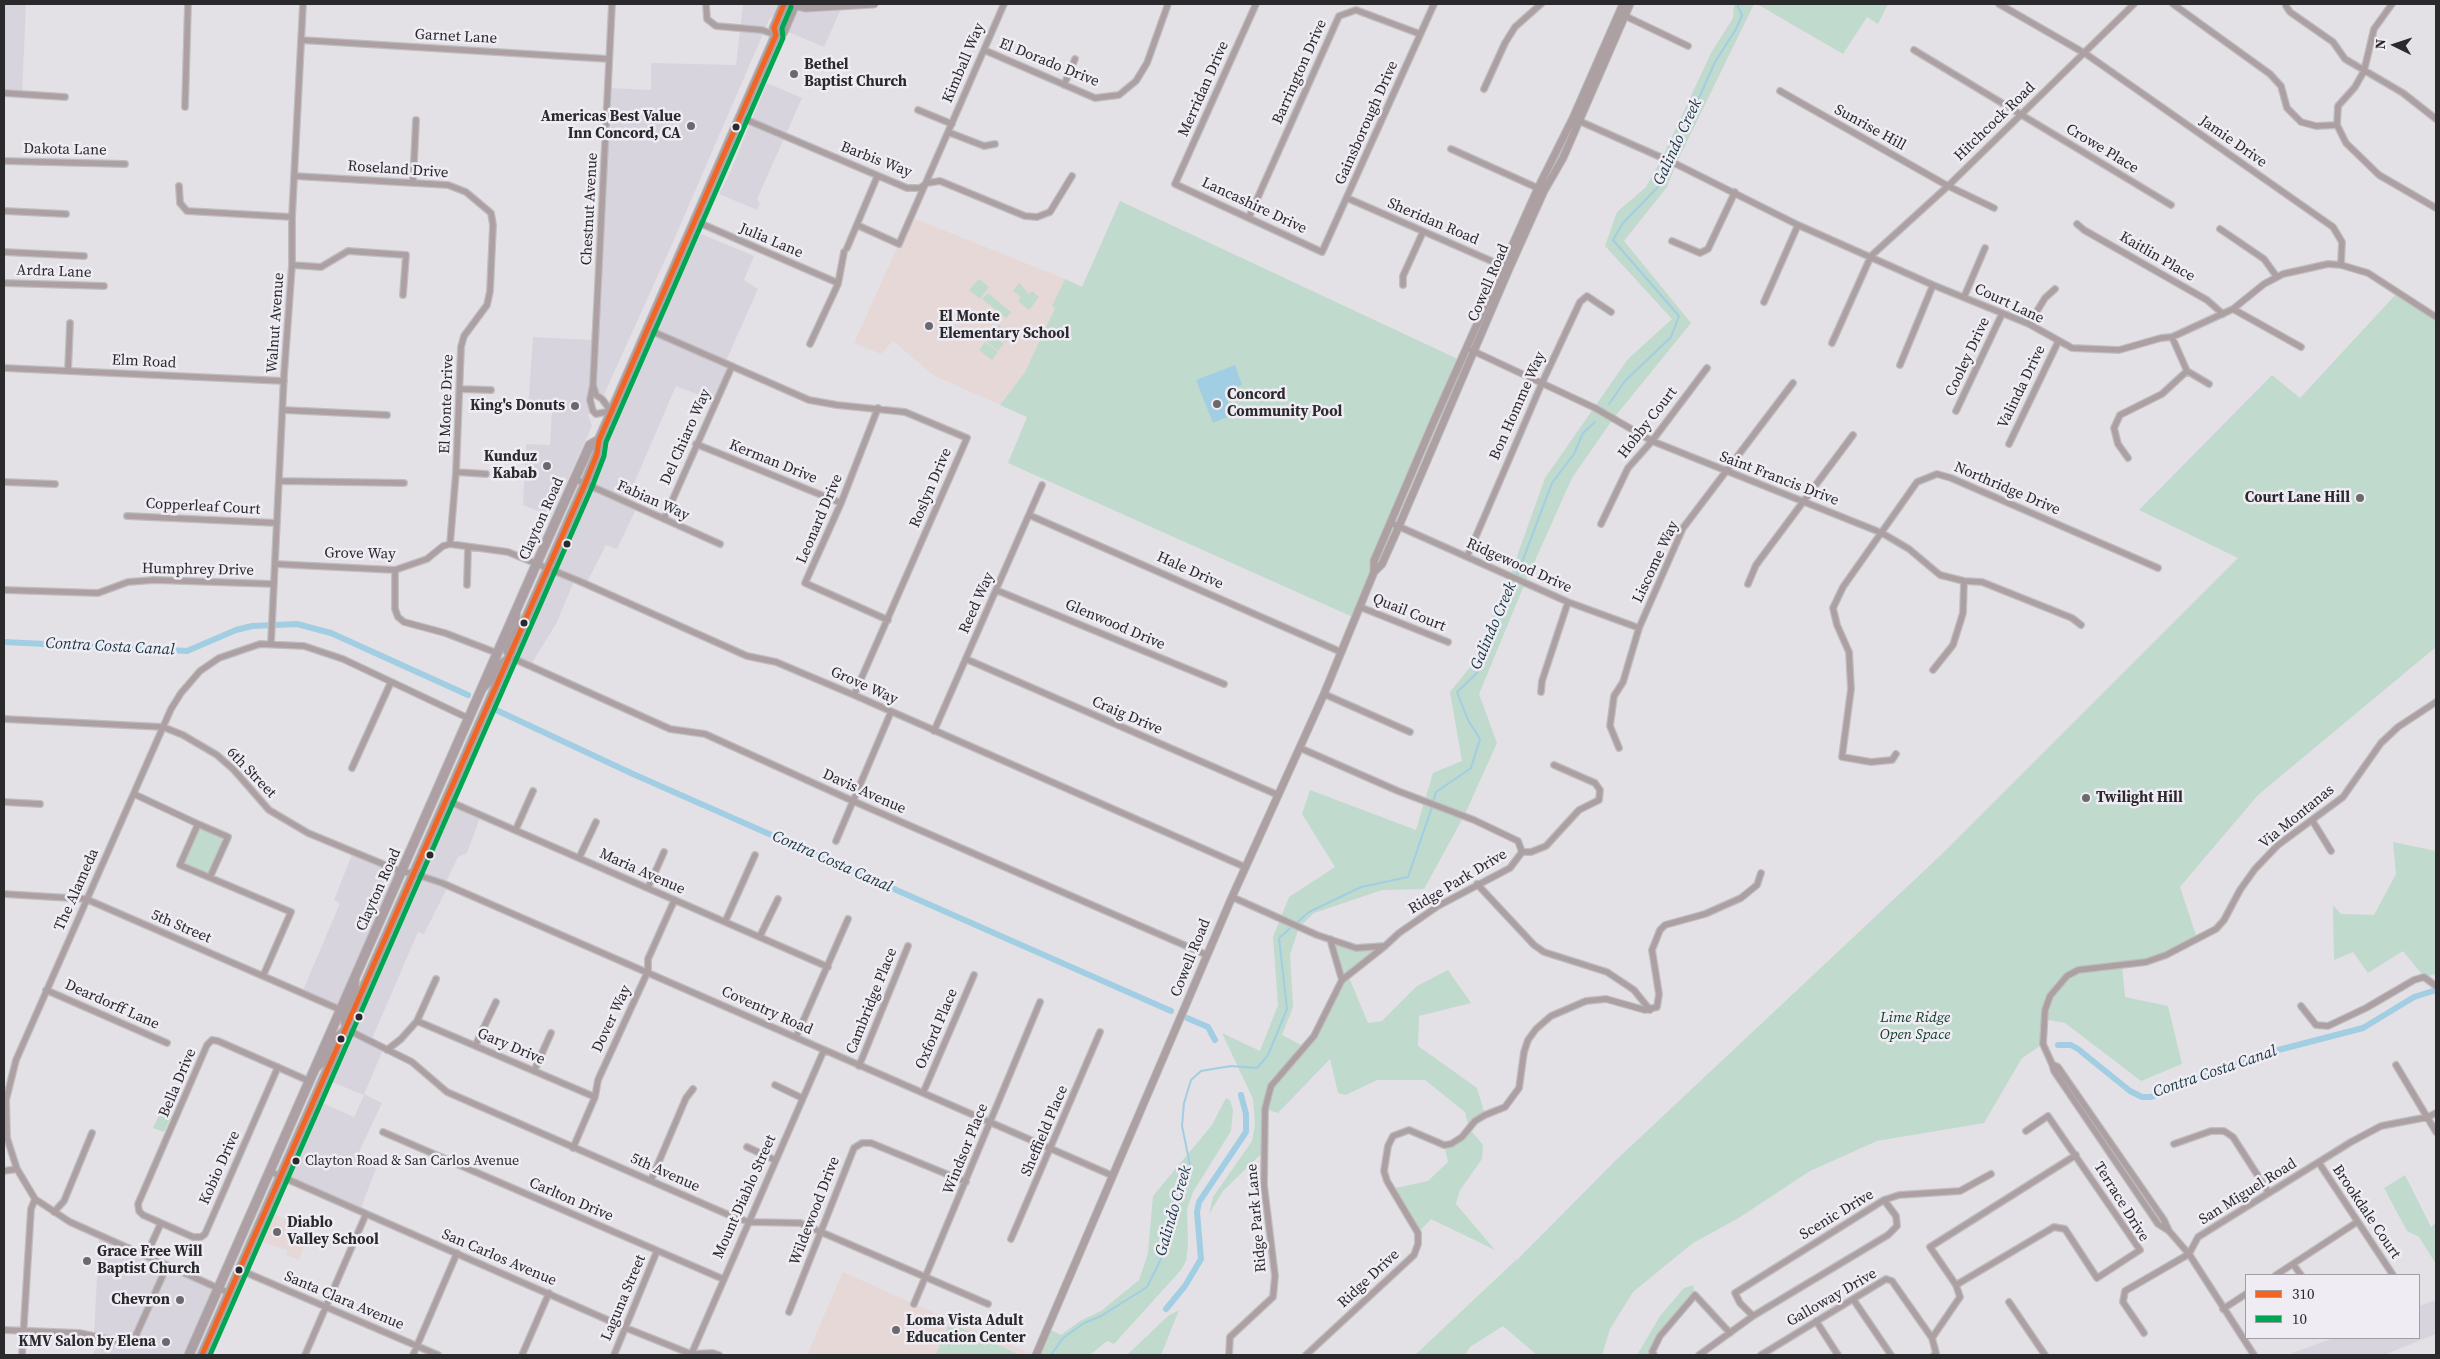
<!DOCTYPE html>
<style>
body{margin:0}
#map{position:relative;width:2440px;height:1359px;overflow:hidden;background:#e3e1e5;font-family:"Source Serif 4",serif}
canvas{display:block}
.frame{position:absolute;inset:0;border:5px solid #2a292c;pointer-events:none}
.legend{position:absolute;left:2245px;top:1274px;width:175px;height:65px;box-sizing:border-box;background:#efecf4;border:1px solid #a09ea4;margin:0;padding:6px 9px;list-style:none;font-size:15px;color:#2a292c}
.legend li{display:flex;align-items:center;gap:10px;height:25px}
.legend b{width:25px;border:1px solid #a09ea4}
.north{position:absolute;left:2370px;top:20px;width:50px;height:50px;-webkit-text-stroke:4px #efecf4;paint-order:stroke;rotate:274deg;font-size:14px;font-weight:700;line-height:20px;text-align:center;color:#2a292c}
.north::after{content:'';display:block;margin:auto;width:18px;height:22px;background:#2a292c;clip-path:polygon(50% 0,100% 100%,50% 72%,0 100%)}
</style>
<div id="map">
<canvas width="2440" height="1359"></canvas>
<div class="frame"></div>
<ul class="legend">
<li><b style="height:6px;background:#f26522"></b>310</li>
<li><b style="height:6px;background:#00a651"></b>10</li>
</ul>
<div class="north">N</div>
</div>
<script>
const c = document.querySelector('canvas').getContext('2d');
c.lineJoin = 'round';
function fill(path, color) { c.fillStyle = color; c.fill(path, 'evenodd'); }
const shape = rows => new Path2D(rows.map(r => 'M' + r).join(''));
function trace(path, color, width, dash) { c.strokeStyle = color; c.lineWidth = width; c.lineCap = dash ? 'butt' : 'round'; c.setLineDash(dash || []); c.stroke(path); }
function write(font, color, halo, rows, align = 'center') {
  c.font = font + ' "Source Serif 4",serif'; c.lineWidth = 5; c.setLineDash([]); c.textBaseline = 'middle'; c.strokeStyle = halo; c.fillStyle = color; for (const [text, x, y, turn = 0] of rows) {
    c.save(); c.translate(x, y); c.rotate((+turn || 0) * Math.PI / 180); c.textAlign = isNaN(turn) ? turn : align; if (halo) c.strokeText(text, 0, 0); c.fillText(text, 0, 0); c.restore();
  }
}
fill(shape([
 [4,4,26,4,22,94,4,93],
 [743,4,783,4,769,20,673,242,602,399,592,386,593,411,588,415,592,426,551,516,523,505,526,444,550,445,552,411,528,410,533,337,595,340,608,88,651,90,651,63,736,65],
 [795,4,874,4,842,7,824,47,784,30],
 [767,83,802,98,757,199,760,203,757,210,719,194,729,175],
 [701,234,754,256,744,280,758,289,725,363,735,367,715,401,676,386,626,502,637,507,617,549,606,545,586,584,575,579,556,624,530,666,510,657,688,258],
 [446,800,481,815,467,853,458,857,445,884,448,886,424,934,418,932,371,1041,384,1048,364,1094,382,1103,358,1154,378,1163,360,1211,281,1177,315,1100,354,1117,364,1095,324,1079],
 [353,852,402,872,341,1010,302,993,340,903,334,900],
 [99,1236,218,1288,189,1355,93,1355,100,1338,94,1337],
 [2436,1300,2436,1334,2384,1355,2287,1355,2334,1338,2419,1338,2419,1306]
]), '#d8d4de');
fill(shape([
 [911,217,1065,279,1053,306,1055,308,1025,372,1000,405,933,375,893,341,881,354,854,343],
 [266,1211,300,1225,294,1239,305,1244,299,1260,286,1255,287,1250,254,1239],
 [843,1272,914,1304,1035,1355,807,1355]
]), '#e7d8d8');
fill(shape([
 [1734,4,1754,4,1676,164,1667,187,1624,241,1691,323,1613,419,1572,478,1525,583,1479,694,1497,743,1464,816,1424,889,1382,890,1314,913,1299,927,1290,955,1293,1007,1282,1035,1305,1047,1314,1036,1342,980,1330,939,1356,948,1385,946,1348,975,1368,1023,1382,1021,1417,986,1448,970,1471,1003,1419,1016,1418,1046,1477,1088,1485,1115,1469,1128,1483,1145,1482,1159,1460,1190,1456,1204,1495,1250,1517,1260,1614,1162,1942,854,2238,558,2139,510,2272,375,2300,398,2399,291,2436,317,2436,647,2258,795,2180,887,2198,941,2166,955,2122,965,2125,997,2168,1006,2182,1064,2141,1081,2065,1023,2044,1019,2043,1044,2022,1058,1984,1123,1877,1141,1810,1171,1737,1219,1693,1243,1633,1292,1610,1329,1602,1355,1537,1355,1503,1326,1470,1347,1465,1355,1415,1355,1516,1260,1431,1219,1418,1233,1391,1189,1428,1181,1448,1162,1444,1145,1451,1144,1469,1128,1465,1112,1425,1080,1377,1080,1346,1095,1338,1093,1330,1059,1278,1113,1265,1109,1264,1151,1223,1191,1209,1214,1213,1197,1252,1141,1255,1125,1253,1099,1222,1033,1260,1051,1278,1005,1273,937,1289,897,1335,867,1302,814,1310,790,1416,830,1433,773,1462,761,1450,692,1471,666,1510,576,1545,478,1628,359,1672,319,1605,246,1617,212,1646,187,1662,158,1711,53,1733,18],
 [1757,4,1888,4,1878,24,1867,17,1843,54],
 [1120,201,1462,361,1374,561,1374,572,1355,618,1008,463,1027,417,1000,405,1025,372,1055,308,1052,306,1065,279,1082,287],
 [979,279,989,287,980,299,969,290],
 [1019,283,1029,294,1032,291,1039,297,1029,310,1018,301,1021,297,1013,291],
 [988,293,1011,312,1006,318,990,305,991,303,989,305,982,299],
 [999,325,1012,335,1006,343,993,333],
 [991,334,1004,344,998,351,986,341],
 [985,342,998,352,992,360,979,350],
 [198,824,228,837,210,877,180,865],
 [2393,842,2436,851,2436,974,2424,977,2403,951,2368,973,2353,952,2334,960,2333,905,2341,914,2374,915,2396,874],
 [1226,1098,1230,1100,1233,1110,1231,1131,1193,1192,1187,1209,1188,1244,1186,1261,1181,1270,1114,1344,1107,1341,1090,1355,1036,1355,1047,1328,1061,1335,1080,1321,1101,1311,1139,1280,1148,1253,1153,1196,1212,1125],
 [161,1111,172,1115,164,1132,153,1128],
 [2405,1175,2431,1227,2436,1222,2436,1264,2419,1237,2407,1231,2384,1188],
 [1693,1285,1695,1295,1660,1336,1654,1355,1637,1355,1660,1316,1684,1288],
 [1179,1310,1161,1355,1127,1355,1168,1316],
 [950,1323,984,1338,1020,1355,936,1354]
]), '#c0dacd');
fill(shape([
 [1235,365,1242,385,1224,392,1233,415,1213,423,1196,380]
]), '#a2cee3');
trace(shape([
 [1609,404,1625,381,1671,337,1679,316,1613,240,1623,223,1660,185,1715,62,1736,29,1742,15,1737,4],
 [1433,802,1436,792,1471,768,1480,739,1468,720,1457,692,1477,673,1513,586,1552,483,1574,454,1583,433,1595,422],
 [1051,1355,1063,1338,1084,1323,1101,1316,1147,1287,1161,1259,1167,1240,1172,1205,1190,1165,1182,1126,1184,1103,1191,1080,1201,1071,1231,1066,1257,1068,1268,1055,1287,1009,1279,938,1309,912,1361,887,1408,877,1432,807]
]), '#a2cee3', 2);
trace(shape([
 [4,642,187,651,236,630,252,626,297,624,331,633,468,695],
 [494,709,633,774,1171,1011],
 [1187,1018,1208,1027,1215,1040],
 [2058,1045,2071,1045,2078,1049,2130,1091,2142,1097,2151,1097,2259,1055,2363,1028,2414,997,2436,990],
 [1166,1309,1185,1286,1201,1259,1197,1212,1199,1202,1246,1132,1246,1114,1241,1095]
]), '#a2cee3', 6);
const minor = shape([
 [706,4,707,19,716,26,762,30,776,35],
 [1256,4,1175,184,1322,252,1434,4],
 [1999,4,2086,54,2333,227,2342,242,2341,265],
 [2173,4,2270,74,2281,86,2287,108,2301,122,2316,126,2337,125],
 [2392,4,2374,29,2364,71,2355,87,2338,106,2337,125,2346,143,2379,175,2436,208],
 [2286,6,2290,12,2333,42,2345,59,2403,93,2436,119],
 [1621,14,1688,46],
 [301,40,609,59],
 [984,50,1095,98,1119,95,1136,81,1147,63,1168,4],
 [1914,50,2171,205],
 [1064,85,1075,59],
 [1484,89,1505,43,1515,27,1541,4],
 [1780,91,1948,186,1994,208],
 [4,93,65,97],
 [185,107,188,4],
 [918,110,952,124],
 [740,117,907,188,920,188,927,183,940,181,1025,216,1037,217,1050,212,1072,176],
 [1577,120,1676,164,1798,225,1933,285,2029,324,2072,348,2119,350,2161,338,2172,337,2233,309,2264,284,2283,274,2328,264,2341,265,2368,273,2436,317],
 [948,132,984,146,995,144],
 [1451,149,1540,189],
 [4,161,125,164],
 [294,176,448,185,466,192,491,213,493,225,490,291,487,305,464,336,461,347,456,472,450,544],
 [413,182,416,120],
 [179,186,180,203,187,211,292,217],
 [1347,198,1505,267],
 [4,211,66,214],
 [1249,217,1339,16,1356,10,1420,34],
 [695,221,838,283],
 [2077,224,2084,230,2207,300,2223,314],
 [857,225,899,244,1004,4],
 [2220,229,2264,259,2277,277],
 [1672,241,1700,253,1708,249,1735,192],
 [847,248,877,177],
 [4,252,84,256],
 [292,265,321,267,348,251,406,255,403,295],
 [4,283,104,286],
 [1403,285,1403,276,1423,232],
 [1964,297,1985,248],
 [1764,302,1798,225],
 [2233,309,2301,347],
 [2029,324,2045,298,2055,289],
 [647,329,809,400,837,405,905,412,967,438,854,695],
 [2172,337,2187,371,2209,384],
 [1832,343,1871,256,1948,186,2134,4],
 [810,344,838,284,844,252],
 [1471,350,1595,408,1652,441,1882,533,1909,549,1940,575,1964,581,1982,582,2072,618,2081,625],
 [1900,365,1933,285],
 [4,368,284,381],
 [68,371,70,323],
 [593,385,612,4],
 [593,385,596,395,602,399,611,411,596,414,593,411,590,400,593,385],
 [460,389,491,390],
 [878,408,841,503,805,583,888,620],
 [283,410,387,415],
 [1956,411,2002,314],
 [696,444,841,503],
 [2009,444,2058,342],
 [2128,458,2118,444,2114,428,2120,415,2162,394,2187,371],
 [456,472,486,474],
 [575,479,720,544],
 [280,481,404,483],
 [4,482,55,484],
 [1029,515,1341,652],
 [127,516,277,523],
 [664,519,732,366],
 [1391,523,1568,602,1639,628],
 [1601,524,1628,468,1652,441,1707,368],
 [1467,557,1542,383,1580,302,1587,296,1611,312],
 [275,564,395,570,427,559,443,546,450,544,508,552,579,581,747,656,776,662,854,695,1245,867],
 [395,570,395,609,398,617,404,622,445,633,497,653],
 [1748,584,1756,565,1853,435],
 [467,585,468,547],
 [4,590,98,593,128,582,154,580,274,584],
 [996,590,1224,684],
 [1360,607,1448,642],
 [271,643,284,375,292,265,292,217,303,4],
 [510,657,670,729,705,734,853,801,1207,955],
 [510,657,506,651,517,626,517,612],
 [966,659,1278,795],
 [1933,670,1953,645,1963,613,1964,581],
 [483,689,493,680,500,663,508,658],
 [1541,692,1542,681,1568,602],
 [1324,694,1410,732],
 [4,719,163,727,183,735,217,755,234,770,269,810,308,833,402,872,412,873,442,883,1111,1175],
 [934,731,1042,485],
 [1619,748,1610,726,1614,696,1623,682,1639,628,1683,528,1793,383],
 [1896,754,1892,760,1871,762,1842,757,1851,689,1849,652,1837,625,1833,608,1843,587,1917,482,1937,474,1951,478,2158,568],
 [352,768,391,682],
 [134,794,198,824,180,865,291,912,263,976],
 [446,800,828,967],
 [4,802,40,804],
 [2312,820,2331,851],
 [198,824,228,837,210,877],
 [516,829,533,791],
 [836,841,891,712],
 [1522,852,1531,852,1546,846,1579,810,1599,800,1600,790,1595,783,1554,765],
 [579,858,596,822],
 [1477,884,1534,945,1544,952,1607,972,1634,990,1650,1010],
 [648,888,664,852],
 [4,894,86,899,341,1010],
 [1232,897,1317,935,1356,948,1385,946,1399,933,1438,906,1510,868,1522,852,1518,841,1474,820,1398,791,1300,748],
 [725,922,755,855],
 [760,936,778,899],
 [1330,939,1342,980],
 [46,990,167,1043],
 [2301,1006,2316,1025,2328,1026,2366,1008,2414,980,2424,977,2436,986],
 [417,1021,595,1097],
 [345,1027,343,1019,356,990,356,979],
 [346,1029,412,1062,447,1092,729,1215,749,1222,800,1223,988,1304],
 [796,1037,848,919],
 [475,1046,496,1002],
 [387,1050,401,1039,417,1021,436,979],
 [2052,1064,2043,1044,2045,1010,2050,996,2067,976,2078,970,2146,962,2166,955,2216,929,2224,920,2240,890,2255,869,2278,845,2343,797,2381,743,2398,727,2436,702],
 [2396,1065,2436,1132],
 [859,1066,908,946],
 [278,1067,205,1234,201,1237,193,1237,143,1215,139,1211,138,1204,207,1045,212,1040,218,1041,291,1073,309,1081],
 [317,1068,325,1062,337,1035,344,1030],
 [534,1071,551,1033],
 [775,1085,802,1098],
 [923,1093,974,975],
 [383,1132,723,1279],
 [2174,1144,2211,1131,2224,1131,2233,1137,2269,1193],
 [747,1147,775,1160],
 [573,1148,595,1097,598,1080,648,971,648,959,674,901],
 [2319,1163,2393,1275],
 [4,1171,17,1169],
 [271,1172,626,1328,691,1354,713,1353,719,1355],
 [651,1180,686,1098,693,1089],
 [54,1212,64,1201,92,1133],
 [2169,1231,2164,1220,2058,1067,2052,1064,2054,1071,2158,1224,2169,1231,2189,1254,2254,1355],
 [1011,1239,1100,1032],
 [146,1256,161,1223],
 [2293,1264,2301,1275],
 [240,1270,438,1355],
 [2276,1275,2357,1222],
 [1956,1285,1930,1247,2076,1155],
 [229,1293,70,1222,35,1199,17,1169,7,1138,6,1100,16,1060,171,709,181,693,200,671,219,658,260,644,304,646,343,659,470,719],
 [1853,1299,1891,1355],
 [2009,1302,2045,1355],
 [914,1304,1040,1002],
 [2223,1309,2246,1294],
 [789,1312,854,1148,862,1143,871,1143,966,1182],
 [1753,1316,1740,1303,1735,1293,1884,1200,1899,1195,1960,1191,1991,1174],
 [1816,1321,1838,1355],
 [4,1330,79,1333,132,1344,167,1266],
 [2144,1333,2123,1302,2125,1291,2189,1254,2198,1237,2351,1142,2381,1126,2428,1117,2436,1113],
 [1932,1338,1960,1297,1956,1285,2054,1227,2065,1229,2097,1278,2140,1250,2048,1116,2026,1131],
 [22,1355,31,1209,35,1199],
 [305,1355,366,1214],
 [413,1355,457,1253],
 [522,1355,549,1293],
 [614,1355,657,1251],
 [691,1355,824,1050],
 [1229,1355,1230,1337,1273,1297,1275,1276,1264,1185,1265,1109,1271,1086,1314,1036,1342,980,1385,946],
 [1306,1355,1414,1255,1418,1244,1418,1233,1387,1181,1384,1171,1388,1146,1393,1136,1409,1130,1444,1145,1451,1144,1462,1137,1475,1121,1485,1115,1505,1107,1519,1088,1524,1052,1528,1040,1536,1029,1551,1016,1586,1001,1606,999,1645,1010,1657,1007,1659,994,1652,950,1660,930,1665,925,1705,914,1741,898,1757,885,1761,873],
 [1654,1355,1652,1352,1660,1336,1695,1295,1730,1333],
 [1699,1355,1753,1316,1888,1235,1897,1226,1896,1216,1884,1200],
 [1761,1355,1886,1279,1892,1281,1932,1338,1936,1353,1934,1355]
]);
const tertiary = shape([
 [789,4,806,8,874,4],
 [1374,572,1382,564,1399,526,1509,269,1544,191,1563,158,1630,4],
 [1036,1355,1232,897,1324,694,1374,572,1374,561,1433,423,1538,188,1573,118,1623,4]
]);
const primary = shape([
 [776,35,783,32,795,4],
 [189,1355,536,565,590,445,599,440],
 [202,1355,585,484,597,454,599,440,776,35,774,28,784,4]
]);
trace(minor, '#bebdbf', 8);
trace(tertiary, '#bebdbf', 9);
trace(primary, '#bebdbf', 11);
trace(minor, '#aca0a3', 5.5);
trace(tertiary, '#aca0a3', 7);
trace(primary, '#ada0a4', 9);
trace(shape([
 [202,1355,585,484,597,454,599,440,776,35,774,28,784,4]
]), '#f26522', 5);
trace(shape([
 [210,1355,592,487,604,456,606,442,783,38,782,28,791,7]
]), '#00a651', 5);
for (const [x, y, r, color] of [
 [794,74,5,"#6b696d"],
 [691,126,5,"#6b696d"],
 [736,127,4.5,"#2a292c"],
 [929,326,5,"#6b696d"],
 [1217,404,5,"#6b696d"],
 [575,406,5,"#6b696d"],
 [547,466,5,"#6b696d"],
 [2360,498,5,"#6b696d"],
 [567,544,4.5,"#2a292c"],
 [524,623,4.5,"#2a292c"],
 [2086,798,5,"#6b696d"],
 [430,855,4.5,"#2a292c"],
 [359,1017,4.5,"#2a292c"],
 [341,1039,4.5,"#2a292c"],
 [296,1161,4.5,"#2a292c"],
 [277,1232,5,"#6b696d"],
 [87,1261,5,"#6b696d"],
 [239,1270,4.5,"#2a292c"],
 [180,1300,5,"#6b696d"],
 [896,1330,5,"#6b696d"],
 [166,1342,5,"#6b696d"]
]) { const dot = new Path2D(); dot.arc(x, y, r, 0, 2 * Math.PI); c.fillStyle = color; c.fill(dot); trace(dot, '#efecf4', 2); }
write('14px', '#2a292c', '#efecf4', [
 ["Clayton Road & San Carlos Avenue",305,1161]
], 'left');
write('15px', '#2a292c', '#efecf4', [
 ["Garnet Lane",456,37,3],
 ["Kimball Way",964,63,-67],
 ["El Dorado Drive",1049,63,22],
 ["Barrington Drive",1300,72,-66],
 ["Merridan Drive",1204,89,-66],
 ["Hitchcock Road",1995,122,-44],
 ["Gainsborough Drive",1367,123,-66],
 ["Sunrise Hill",1870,128,29],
 ["Jamie Drive",2233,142,35],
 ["Crowe Place",2102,149,31],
 ["Dakota Lane",65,150,1],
 ["Barbis Way",876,160,21],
 ["Roseland Drive",398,170,4],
 ["Lancashire Drive",1254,206,25],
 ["Chestnut Avenue",590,209,-87],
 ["Sheridan Road",1433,222,23],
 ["Julia Lane",771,241,23],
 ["Kaitlin Place",2157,257,30],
 ["Ardra Lane",54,272,2],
 ["Cowell Road",1489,283,-67],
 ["Court Lane",2009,304,25],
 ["Walnut Avenue",276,323,-86],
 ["Cooley Drive",1968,357,-65],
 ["Elm Road",144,362,3],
 ["Valinda Drive",2022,387,-64],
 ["El Monte Drive",447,404,-88],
 ["Bon Homme Way",1518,406,-66],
 ["Hobby Court",1648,423,-52],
 ["Del Chiaro Way",686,437,-66],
 ["Kerman Drive",773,462,22],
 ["Saint Francis Drive",1779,479,21],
 ["Roslyn Drive",931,488,-67],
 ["Northridge Drive",2007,489,23],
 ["Fabian Way",653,501,24],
 ["Copperleaf Court",203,507,3],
 ["Clayton Road",542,519,-66],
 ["Leonard Drive",820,519,-67],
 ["Grove Way",360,554,1],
 ["Liscome Way",1656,562,-65],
 ["Ridgewood Drive",1519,566,24],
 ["Humphrey Drive",198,570,1],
 ["Hale Drive",1190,571,24],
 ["Reed Way",977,603,-66],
 ["Quail Court",1409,613,22],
 ["Glenwood Drive",1115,625,23],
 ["Grove Way",864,686,24],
 ["Craig Drive",1127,716,23],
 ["6th Street",251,773,46],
 ["Davis Avenue",864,792,24],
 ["Via Montanas",2297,817,-39],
 ["Maria Avenue",642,872,24],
 ["Ridge Park Drive",1458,882,-31],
 ["The Alameda",77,890,-66],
 ["Clayton Road",379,890,-66],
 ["5th Street",181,927,23],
 ["Cowell Road",1191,958,-68],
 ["Cambridge Place",872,1001,-68],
 ["Deardorff Lane",112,1005,24],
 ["Coventry Road",767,1011,24],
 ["Dover Way",612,1019,-65],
 ["Oxford Place",937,1029,-67],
 ["Gary Drive",511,1047,23],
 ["Bella Drive",178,1083,-67],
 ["Sheffield Place",1045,1131,-67],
 ["Windsor Place",966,1149,-68],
 ["Kobio Drive",220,1168,-66],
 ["5th Avenue",665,1173,24],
 ["San Miguel Road",2248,1192,-32],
 ["Mount Diablo Street",745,1197,-66],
 ["Carlton Drive",571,1200,23],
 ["Terrace Drive",2121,1202,58],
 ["Wildewood Drive",815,1211,-69],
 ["Brookdale Court",2366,1212,56],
 ["Scenic Drive",1837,1215,-31],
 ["Ridge Park Lane",1257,1218,-95],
 ["San Carlos Avenue",499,1258,23],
 ["Ridge Drive",1369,1279,-43],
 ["Laguna Street",624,1298,-67],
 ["Galloway Drive",1832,1298,-30],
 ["Santa Clara Avenue",344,1301,23]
]);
write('bold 15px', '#2a292c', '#efecf4', [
 ["Bethel",804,65],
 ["Baptist Church",804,82],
 ["Americas Best Value",681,117,"right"],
 ["Inn Concord, CA",681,134,"right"],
 ["El Monte",939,317],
 ["Elementary School",939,334],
 ["Concord",1227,395],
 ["Community Pool",1227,412],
 ["King's Donuts",565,406,"right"],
 ["Kunduz",537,457,"right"],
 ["Kabab",537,474,"right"],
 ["Court Lane Hill",2350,498,"right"],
 ["Twilight Hill",2096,798],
 ["Diablo",287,1223],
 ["Valley School",287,1240],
 ["Grace Free Will",97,1252],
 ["Baptist Church",97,1269],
 ["Chevron",170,1300,"right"],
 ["Loma Vista Adult",906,1321],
 ["Education Center",906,1338],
 ["KMV Salon by Elena",156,1342,"right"]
], 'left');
write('italic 15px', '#0b3b26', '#efecf4', [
 ["Lime Ridge",1915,1018],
 ["Open Space",1915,1035]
]);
write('italic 16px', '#173642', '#efecf4', [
 ["Galindo Creek",1678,142,-65],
 ["Galindo Creek",1494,626,-67],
 ["Contra Costa Canal",110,647,3],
 ["Contra Costa Canal",832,862,24],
 ["Contra Costa Canal",2215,1072,-19],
 ["Galindo Creek",1174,1211,-74]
]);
</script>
